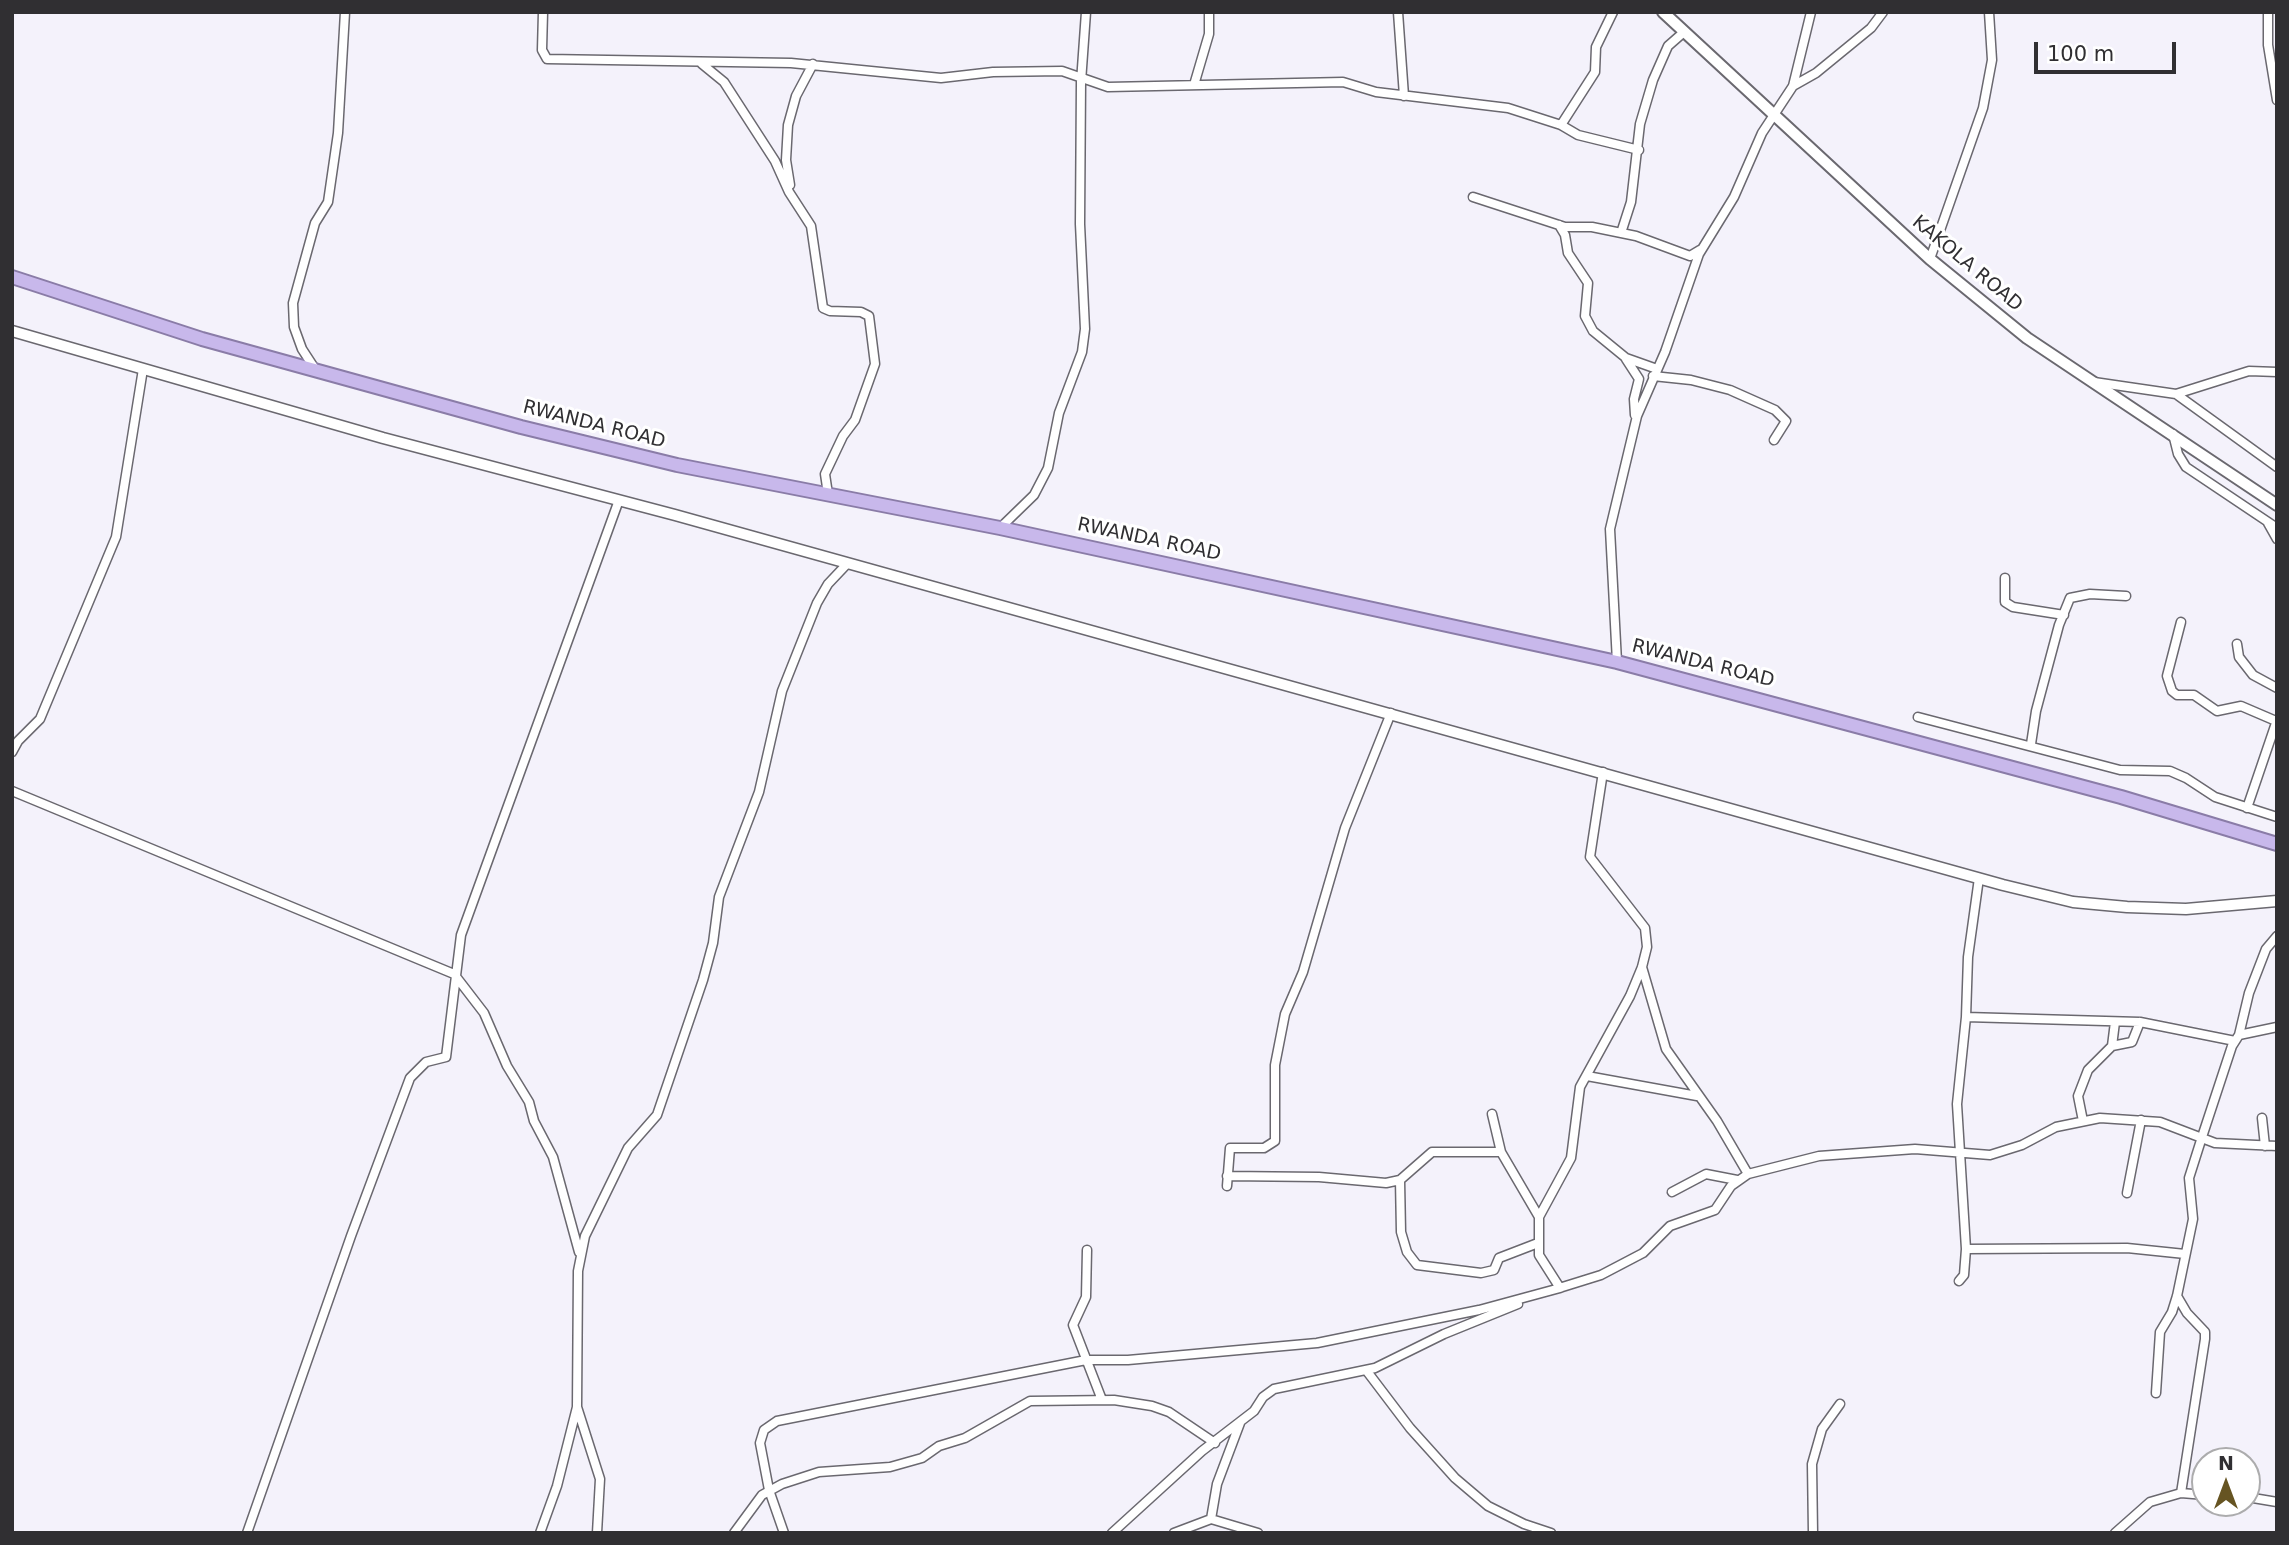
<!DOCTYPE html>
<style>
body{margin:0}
#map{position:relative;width:2289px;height:1545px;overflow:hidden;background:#f4f2fb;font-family:"DejaVu Sans",sans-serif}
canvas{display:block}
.frame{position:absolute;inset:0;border:14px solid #302f32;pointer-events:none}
.north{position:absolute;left:2191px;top:1447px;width:70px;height:70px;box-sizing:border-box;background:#fff;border:2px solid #acacad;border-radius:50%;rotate:0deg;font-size:19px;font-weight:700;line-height:28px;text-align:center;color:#302f32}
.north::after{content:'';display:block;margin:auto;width:24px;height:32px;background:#665422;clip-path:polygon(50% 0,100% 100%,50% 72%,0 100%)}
.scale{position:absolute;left:2034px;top:42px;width:142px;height:32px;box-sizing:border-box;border:4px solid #302f32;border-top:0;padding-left:9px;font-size:21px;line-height:24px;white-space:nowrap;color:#302f32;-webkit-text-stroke:5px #fff;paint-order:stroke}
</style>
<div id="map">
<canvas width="2289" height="1545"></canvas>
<div class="frame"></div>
<div class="north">N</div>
<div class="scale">100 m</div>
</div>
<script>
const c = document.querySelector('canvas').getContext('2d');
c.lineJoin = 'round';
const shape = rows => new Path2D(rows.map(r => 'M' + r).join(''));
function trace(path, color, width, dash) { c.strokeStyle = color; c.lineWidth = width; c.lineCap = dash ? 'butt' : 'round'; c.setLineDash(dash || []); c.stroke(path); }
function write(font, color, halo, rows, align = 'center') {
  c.font = font + ' "DejaVu Sans",sans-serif'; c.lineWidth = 6; c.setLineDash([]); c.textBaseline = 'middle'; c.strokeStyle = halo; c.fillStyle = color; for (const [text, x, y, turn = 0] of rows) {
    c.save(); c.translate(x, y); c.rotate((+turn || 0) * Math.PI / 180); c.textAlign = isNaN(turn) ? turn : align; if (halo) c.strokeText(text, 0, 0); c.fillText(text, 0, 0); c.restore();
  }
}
const minor = shape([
 [543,12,542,50,547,59,791,63,941,78,993,72,1062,71,1108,87,1343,82,1376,92,1508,108,1561,125,1578,135,1639,150],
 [1398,12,1404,96],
 [2268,12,2268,45,2277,100],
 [702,64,724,82,775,161,789,192,811,226,823,308,830,311,861,312,869,316,875,364,855,420,843,436,825,474,828,494],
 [1194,85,1209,34,1209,12],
 [1793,86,1816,73,1871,28,1883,12],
 [1561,125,1595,72,1596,47,1613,12],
 [790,185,786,160,788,125,796,96,813,64],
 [1473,197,1565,227,1592,227,1636,236,1690,256,1700,250],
 [1559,225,1565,235,1568,253,1588,283,1585,316,1593,331,1626,358,1657,369],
 [1621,233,1631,202,1640,124,1653,80,1668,46,1684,32],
 [1930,259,1983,108,1992,60,1989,12],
 [1626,359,1639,379,1634,399,1635,415],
 [315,369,302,349,294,327,293,303,315,223,328,202,338,133,345,12],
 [1653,376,1691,380,1730,390,1775,410,1786,421,1774,440],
 [2094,382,2176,394,2277,467],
 [2176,394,2249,371,2277,372],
 [2173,434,2178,454,2186,467,2277,528],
 [2268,523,2277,539],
 [1000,528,1034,495,1048,468,1059,413,1082,352,1085,329,1080,224,1081,82,1086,12],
 [2005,578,2005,602,2013,607,2064,615],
 [2181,622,2167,676,2172,691,2177,695,2194,695,2217,711,2241,706,2276,721],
 [2237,644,2239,657,2253,675,2277,688],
 [1617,662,1610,529,1637,416,1665,352,1699,254,1734,197,1762,133,1793,86,1811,12],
 [1918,717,2120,770,2170,771,2186,778,2215,797,2277,817],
 [2031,744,2036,711,2059,625,2070,598,2090,594,2126,596],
 [12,752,18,741,40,719,116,537,143,369],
 [12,791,454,974,484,1013,507,1066,529,1102,534,1121,553,1157,579,1252],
 [2247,808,2277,720],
 [1642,967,1666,1049,1717,1121,1748,1174],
 [1966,1017,2140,1022,2235,1041],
 [2239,1035,2249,993,2266,949,2277,936],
 [2112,1046,2115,1022],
 [1587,1076,1697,1096],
 [1492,1114,1501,1152,1539,1217],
 [2262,1118,2265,1146],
 [2083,1121,2078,1096,2088,1070,2112,1046,2132,1042,2140,1022],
 [1227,1176,1319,1177,1386,1183,1400,1180,1432,1152,1501,1152],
 [1400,1180,1401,1232,1407,1252,1417,1265,1481,1273,1494,1270,1499,1258,1538,1243],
 [1227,1186,1230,1148,1264,1148,1275,1141,1275,1065,1285,1014,1303,972,1345,828,1391,713],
 [1672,1192,1706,1174,1737,1180],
 [2127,1193,2141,1120],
 [1966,1249,2127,1248,2185,1254],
 [1087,1250,1086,1297,1073,1325,1102,1400],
 [1959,1281,1964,1275,1966,1249,1957,1104,1966,1017,1968,957,1979,878],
 [1556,1289,1601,1275,1643,1253,1670,1226,1715,1210,1731,1186,1748,1174,1819,1156,1915,1149,1990,1155,2022,1145,2056,1127,2100,1118,2160,1122,2215,1143,2277,1146],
 [2177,1296,2187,1313,2205,1332,2205,1339,2181,1493],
 [1366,1370,1410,1428,1455,1478,1488,1506,1524,1524,1551,1533],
 [2156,1393,2160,1332,2172,1312,2177,1296,2193,1219,2189,1178,2202,1137,2232,1046,2239,1035,2277,1027],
 [577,1407,600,1479,597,1533],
 [2247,1497,2277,1502],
 [1211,1519,1258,1533],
 [247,1533,351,1236,410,1078,426,1062,446,1057,461,935,619,500],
 [540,1533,557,1486,577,1407,578,1271,585,1236,628,1148,657,1115,703,980,713,943,719,897,759,792,782,691,817,603,828,584,846,565],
 [734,1533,762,1495,782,1484,819,1472,890,1467,922,1458,939,1446,965,1438,1030,1401,1114,1400,1152,1406,1169,1412,1215,1443],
 [784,1533,769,1490,760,1443,764,1430,777,1421,1086,1360,1128,1360,1317,1343,1479,1310,1560,1288,1539,1255,1539,1217,1571,1158,1580,1087,1630,996,1642,967,1647,947,1645,928,1590,857,1603,772],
 [1112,1533,1202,1451,1254,1411,1263,1397,1274,1389,1375,1368,1444,1334,1518,1304],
 [1174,1533,1211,1519,1217,1484,1240,1423],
 [1813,1533,1812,1464,1822,1429,1840,1404],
 [2115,1533,2150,1502,2181,1493,2205,1495]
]);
const tertiary = shape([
 [12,331,383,438,675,515,2003,885,2073,902,2127,907,2186,909,2277,901]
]);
const secondary = shape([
 [1663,12,1930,259,2027,338,2277,505]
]);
const trunk = shape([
 [12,277,202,339,521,427,677,465,1000,528,1617,662,2121,797,2277,844]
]);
trace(minor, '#6a686f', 11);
trace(tertiary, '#6a686f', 13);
trace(secondary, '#6a686f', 14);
trace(trunk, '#8a7ca7', 16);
trace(minor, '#fff', 8);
trace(tertiary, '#fff', 10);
trace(secondary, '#fff', 10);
trace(trunk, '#c8b8eb', 12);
write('19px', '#302f32', '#fff', [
 ["KAKOLA ROAD",1967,264,40],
 ["RWANDA ROAD",594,425,14],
 ["RWANDA ROAD",1149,540,12],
 ["RWANDA ROAD",1703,664,14]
]);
</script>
